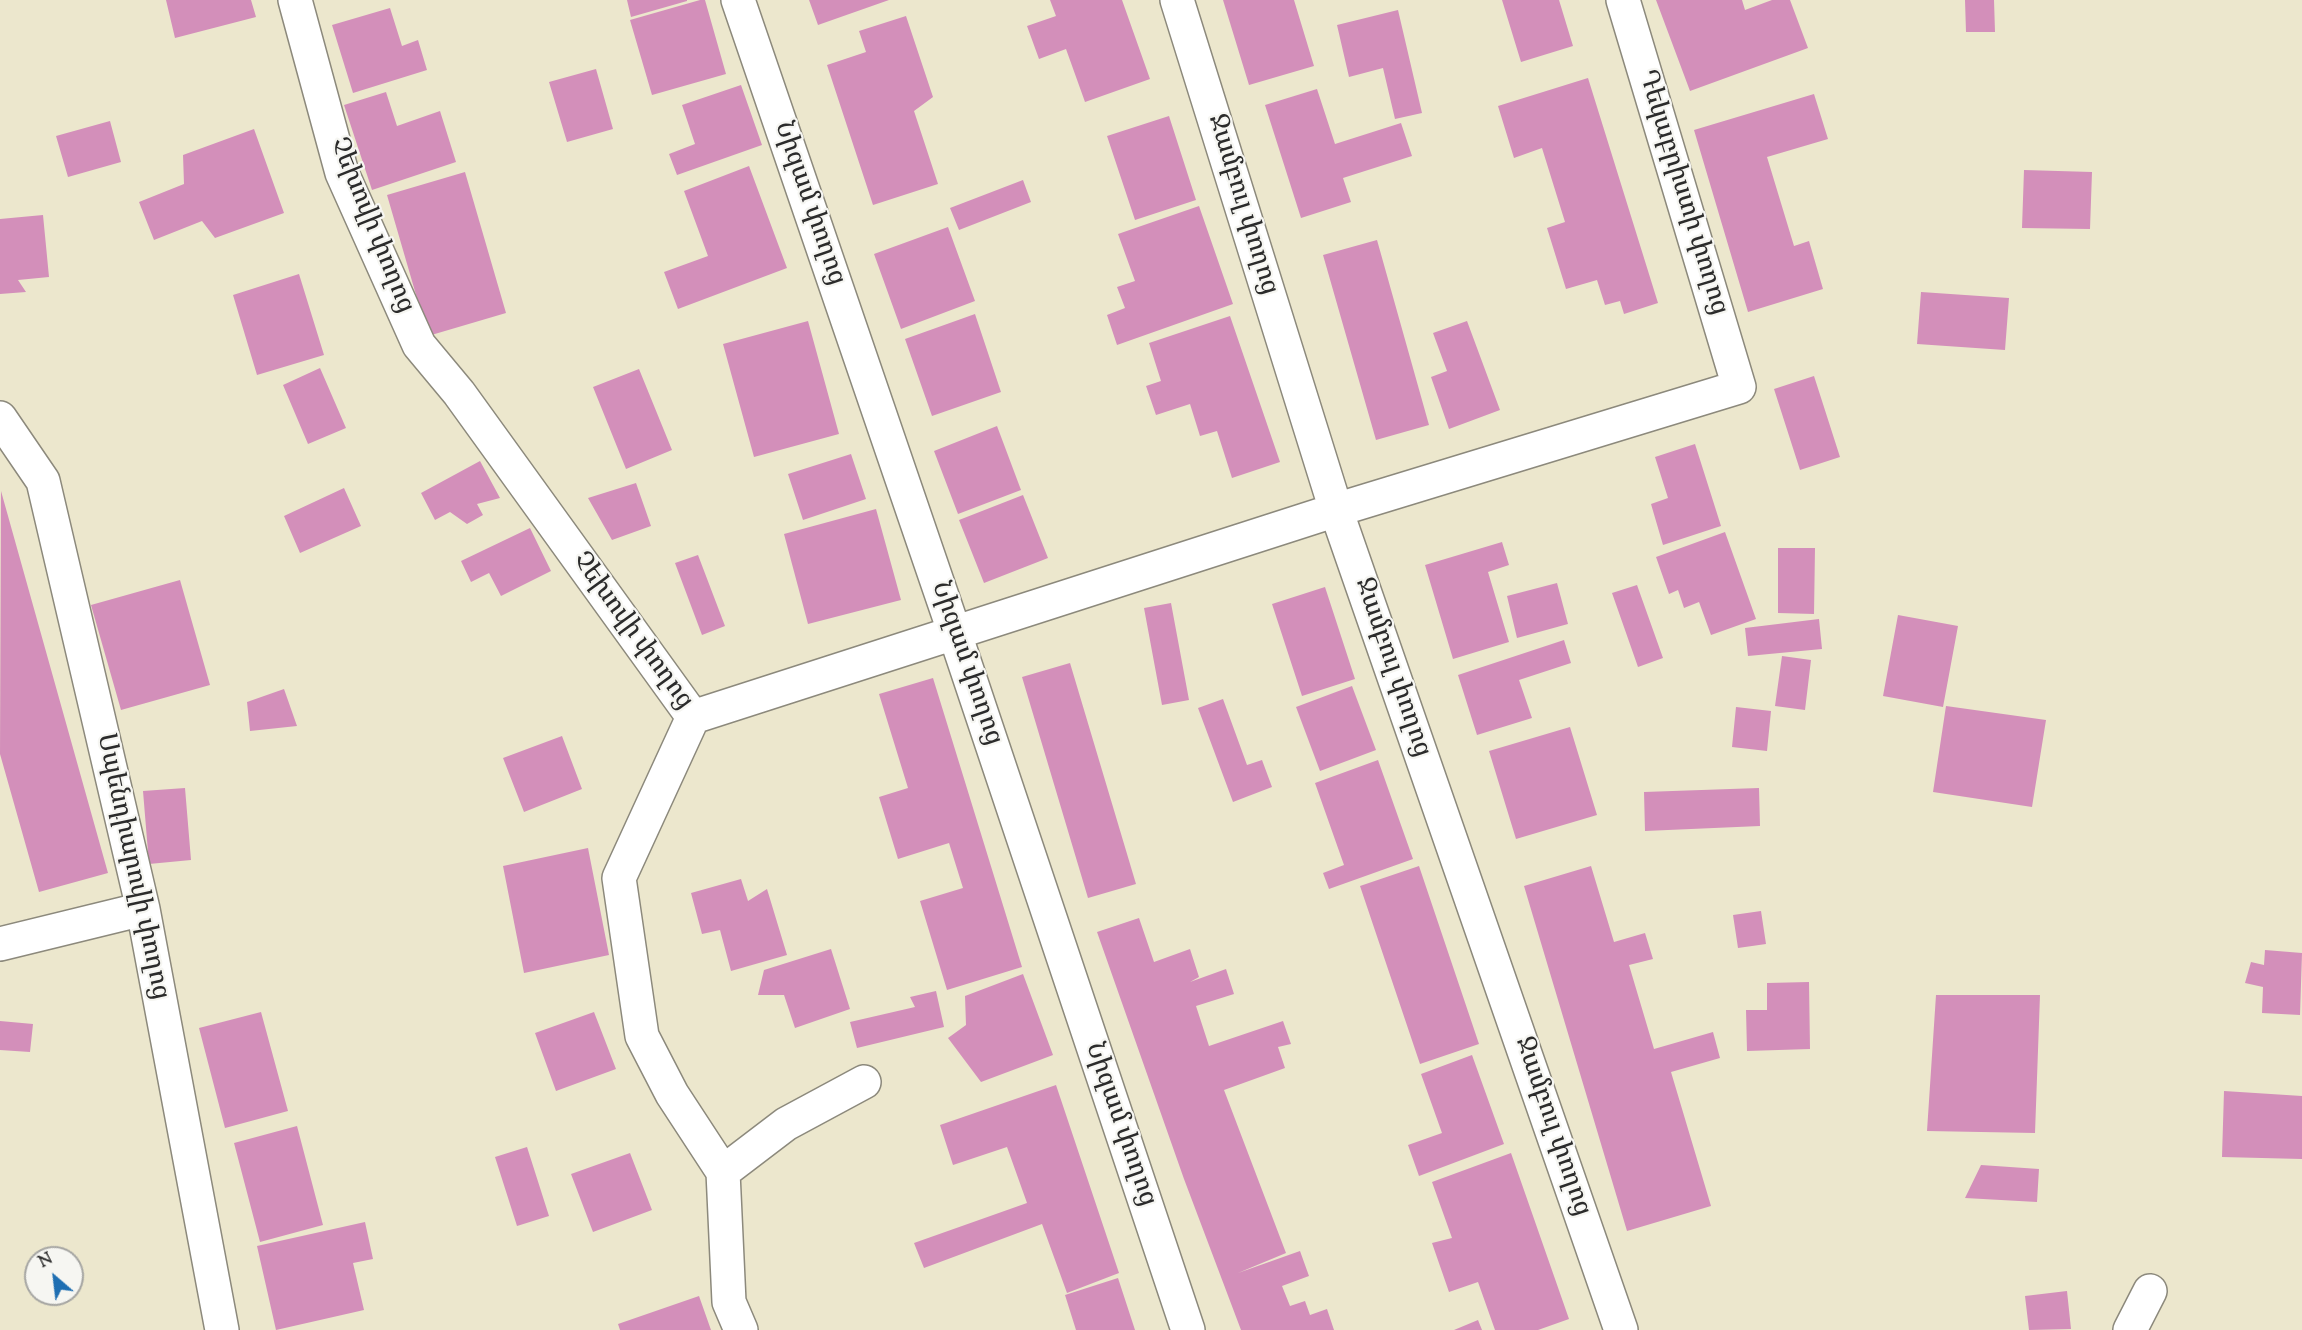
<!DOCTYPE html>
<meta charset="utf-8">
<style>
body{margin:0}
#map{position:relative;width:2302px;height:1330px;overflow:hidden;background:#ece7cd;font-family:"Sorts Mill Goudy",serif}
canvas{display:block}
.north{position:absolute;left:24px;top:1246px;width:60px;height:60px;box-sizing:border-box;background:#f6f6f2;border:2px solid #a5a5a2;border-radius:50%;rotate:332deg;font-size:16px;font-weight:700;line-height:24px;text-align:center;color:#2b2b2b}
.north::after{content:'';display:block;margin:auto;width:21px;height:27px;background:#1f6fb2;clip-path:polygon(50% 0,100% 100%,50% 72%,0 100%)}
</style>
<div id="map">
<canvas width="2302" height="1330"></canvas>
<div class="north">N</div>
</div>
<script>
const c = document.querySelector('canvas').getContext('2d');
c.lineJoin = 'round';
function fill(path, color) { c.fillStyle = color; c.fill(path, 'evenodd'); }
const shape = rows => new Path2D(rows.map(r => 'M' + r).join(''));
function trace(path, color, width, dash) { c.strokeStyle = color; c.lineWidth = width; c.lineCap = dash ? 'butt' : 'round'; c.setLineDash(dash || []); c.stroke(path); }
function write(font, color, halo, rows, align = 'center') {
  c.font = font + ' "Sorts Mill Goudy","Noto Serif Armenian",serif'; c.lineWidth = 4.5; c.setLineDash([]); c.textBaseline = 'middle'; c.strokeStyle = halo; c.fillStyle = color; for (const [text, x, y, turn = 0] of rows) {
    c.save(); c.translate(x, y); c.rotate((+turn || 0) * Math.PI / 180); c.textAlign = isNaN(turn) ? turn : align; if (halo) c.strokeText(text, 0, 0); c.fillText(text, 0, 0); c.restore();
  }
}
fill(shape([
 [166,0,251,0,256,17,175,38],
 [627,0,687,0,687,1,631,17],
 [700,0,705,0,726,74,652,95,630,20],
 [809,0,889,0,818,25],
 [1050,0,1122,0,1150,79,1085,102,1066,49,1039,59,1027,26,1056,16],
 [1223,0,1294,0,1314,66,1249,85],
 [1502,0,1559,0,1573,46,1521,62],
 [1656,0,1742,0,1745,10,1772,0,1790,0,1808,48,1690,91],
 [1965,0,1994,0,1995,32,1966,32],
 [390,8,402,46,418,40,427,70,353,93,332,25],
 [1398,10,1422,113,1395,119,1383,68,1349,77,1337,25],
 [906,16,933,97,914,111,938,184,873,205,827,65,866,52,859,31],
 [596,69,613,129,567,142,549,82],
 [1588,78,1658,303,1624,314,1620,301,1605,305,1597,280,1566,289,1547,228,1565,222,1542,148,1514,158,1498,106],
 [741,85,762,145,677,175,669,154,695,144,682,105],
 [1317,89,1335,144,1401,123,1412,156,1343,178,1351,202,1301,218,1265,105],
 [386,92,397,126,440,111,456,162,372,190,344,105],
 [1814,94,1828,139,1767,157,1794,246,1809,241,1823,289,1748,312,1694,130],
 [1169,116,1196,200,1135,220,1107,136],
 [110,121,121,162,68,177,56,136],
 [254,129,284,213,215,238,202,221,154,240,139,202,184,184,183,155],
 [749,166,787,268,678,309,664,272,708,256,684,191],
 [2024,170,2092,172,2090,229,2022,228],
 [465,172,506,313,428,336,387,195],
 [1023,180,1031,202,959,230,950,208],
 [1199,206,1233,304,1117,345,1107,315,1125,308,1117,287,1135,281,1118,234],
 [43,215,49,277,18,280,26,292,0,294,0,219],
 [948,227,975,301,901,329,874,254],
 [1377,240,1429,425,1376,440,1323,255],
 [299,274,324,355,257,375,233,295],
 [1921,292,2009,298,2005,350,1917,344],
 [975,314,1001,392,932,416,905,339],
 [1230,316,1280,462,1232,478,1217,431,1200,436,1190,404,1156,415,1146,386,1161,381,1149,343],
 [808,321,839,434,754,457,723,344],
 [1467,321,1500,410,1449,429,1431,377,1447,371,1433,333],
 [320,368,346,428,308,444,283,385],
 [639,369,672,450,626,469,593,387],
 [1814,376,1840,457,1800,470,1774,389],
 [997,426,1021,490,958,514,934,451],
 [1695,444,1721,526,1663,545,1651,504,1668,498,1655,457],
 [851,454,866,499,803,520,788,474],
 [480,461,500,498,477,504,483,515,467,524,450,512,435,520,421,493],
 [636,483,651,526,612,540,588,498],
 [344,488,361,526,300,553,284,516],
 [1,491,108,873,39,892,0,754],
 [1023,495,1048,558,984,583,959,520],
 [876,509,901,600,808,624,784,534],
 [530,528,551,571,501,596,489,573,471,582,461,561],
 [1725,532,1756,619,1711,635,1699,602,1684,608,1678,590,1669,594,1656,557],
 [1502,542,1509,565,1488,572,1509,642,1453,659,1425,565],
 [1778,548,1815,548,1814,614,1778,613],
 [698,555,725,626,702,635,675,563],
 [180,580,210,685,121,710,91,605],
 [1557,583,1568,624,1517,638,1507,596],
 [1637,585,1663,658,1638,667,1612,593],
 [1325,587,1355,679,1302,696,1272,604],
 [1171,603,1189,700,1162,705,1144,608],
 [1898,615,1958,626,1943,707,1883,696],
 [1819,619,1822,649,1748,656,1745,628],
 [1564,640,1571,663,1519,680,1532,718,1477,735,1458,675],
 [1782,656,1811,660,1805,710,1775,706],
 [1070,663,1136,884,1088,898,1022,677],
 [933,678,1022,967,947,990,920,901,963,888,949,843,898,859,879,797,908,788,879,694],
 [1352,686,1376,750,1320,771,1296,707],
 [284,689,297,726,250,731,247,702],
 [1223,699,1247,765,1262,760,1272,787,1233,802,1198,708],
 [1946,706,2046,720,2032,807,1933,792],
 [1736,707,1771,711,1767,751,1732,747],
 [1570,727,1597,815,1516,839,1489,751],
 [562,736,582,789,524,812,503,758],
 [1378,760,1413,859,1329,889,1323,873,1344,865,1315,783],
 [185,788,191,860,149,864,143,791],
 [1759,788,1760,826,1645,831,1644,792],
 [588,848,609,955,524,973,503,866],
 [1419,866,1479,1044,1420,1064,1360,886],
 [1591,866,1614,942,1645,933,1653,959,1629,965,1654,1049,1713,1032,1720,1058,1671,1072,1711,1206,1627,1231,1524,886],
 [741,879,748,901,767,889,787,955,731,971,720,930,702,934,691,893],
 [1761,911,1766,944,1738,948,1733,915],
 [1139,918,1154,962,1190,949,1199,977,1190,982,1226,969,1234,994,1196,1006,1209,1046,1283,1021,1291,1044,1278,1047,1285,1068,1224,1090,1286,1253,1238,1273,1300,1251,1309,1276,1282,1286,1290,1306,1305,1301,1310,1315,1327,1309,1334,1330,1241,1330,1184,1179,1097,932],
 [831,949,850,1009,795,1028,784,995,758,995,764,970],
 [2265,950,2302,953,2300,1015,2262,1013,2263,987,2245,983,2251,962,2264,965],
 [1023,974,1053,1055,981,1082,948,1038,966,1025,965,996],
 [1809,982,1810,1049,1747,1051,1746,1010,1767,1010,1767,983],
 [936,991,944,1027,857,1048,850,1022,915,1007,910,997],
 [1936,995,2040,995,2035,1133,1927,1131],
 [261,1012,288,1111,225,1128,199,1028],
 [594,1012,616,1069,556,1091,535,1033],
 [0,1021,33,1024,30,1052,0,1050],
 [1472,1055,1504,1144,1419,1176,1408,1145,1442,1133,1421,1074],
 [1056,1085,1119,1273,1067,1293,1042,1224,924,1268,914,1243,1027,1203,1007,1147,953,1165,940,1125],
 [2224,1091,2302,1096,2302,1159,2222,1157],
 [297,1126,323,1225,260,1242,234,1143],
 [527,1147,549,1216,517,1226,495,1157],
 [630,1153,652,1210,593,1232,571,1174],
 [1511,1153,1569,1319,1538,1330,1495,1330,1478,1282,1449,1292,1432,1243,1452,1238,1432,1182],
 [1981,1165,2039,1169,2037,1202,1965,1198],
 [365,1222,373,1259,353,1263,364,1310,276,1330,257,1246],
 [1118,1278,1135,1330,1076,1330,1065,1295],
 [2067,1291,2071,1329,2029,1330,2025,1296],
 [699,1296,711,1330,620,1330,618,1324],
 [1478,1320,1482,1330,1454,1330]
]), '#d38fba');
const minor = shape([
 [295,0,342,173,419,345,459,393,693,717],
 [738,0,954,631,1188,1330],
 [1177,0,1336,510,1621,1330],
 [0,418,43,481,143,909,222,1330],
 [693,717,1336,510,1739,387,1623,0],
 [693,717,619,878,642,1036,672,1094,723,1172,729,1302,741,1330],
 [0,944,143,909],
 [723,1172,786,1124,864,1082],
 [2130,1330,2150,1291]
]);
trace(minor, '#8c897c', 36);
trace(minor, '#fff', 33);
write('26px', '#2b2b2b', '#f6f6f2', [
 ["Դեկաբրիստի փողոց",1681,193,73],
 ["Նիզամ փողոց",808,204,71],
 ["Ջամբուլ փողոց",1241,205,73],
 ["Չեխովի փողոց",370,226,68],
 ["Չեխովի փողոց",631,632,54],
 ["Նիզամ փողոց",965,664,71],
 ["Ջամբուլ փողոց",1391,668,71],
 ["Սպենդիարովի փողոց",131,867,78],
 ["Նիզամ փողոց",1119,1125,71],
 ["Ջամբուլ փողոց",1551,1127,71]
]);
</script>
